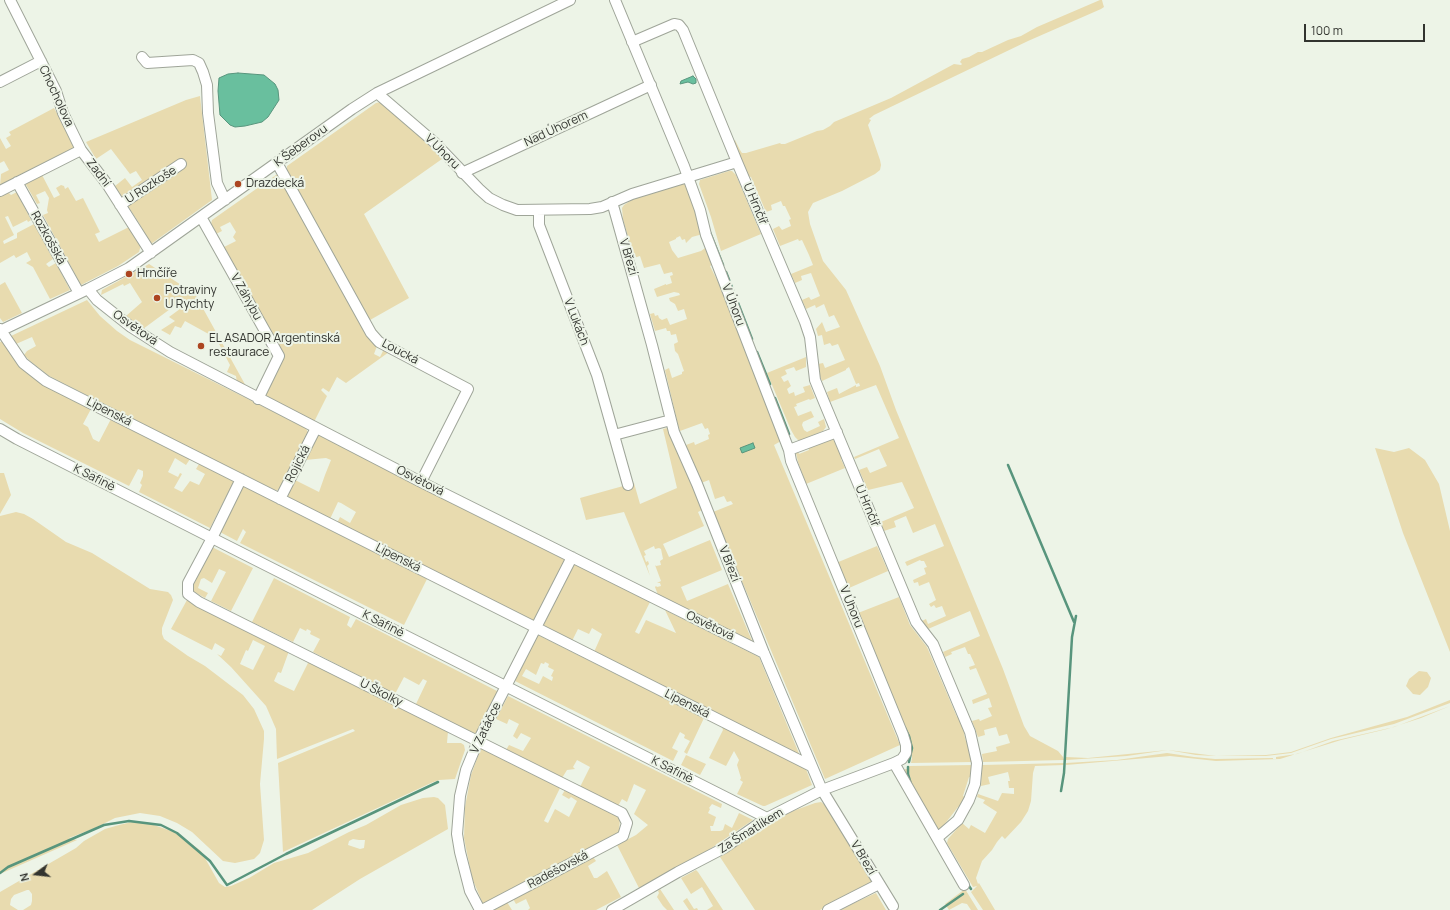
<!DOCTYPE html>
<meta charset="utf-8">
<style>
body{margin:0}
#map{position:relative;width:1450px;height:910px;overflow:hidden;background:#edf4e7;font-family:Manrope,sans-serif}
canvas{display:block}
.north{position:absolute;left:16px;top:854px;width:40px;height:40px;-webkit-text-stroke:3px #edf4e7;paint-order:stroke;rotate:255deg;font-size:11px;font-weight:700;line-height:16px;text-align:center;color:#32342f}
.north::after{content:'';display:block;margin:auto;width:14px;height:18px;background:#32342f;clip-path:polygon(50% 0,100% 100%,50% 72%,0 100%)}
.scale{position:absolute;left:1304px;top:24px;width:121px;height:18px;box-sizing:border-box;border:2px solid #32342f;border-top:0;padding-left:5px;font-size:12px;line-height:14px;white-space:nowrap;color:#32342f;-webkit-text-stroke:3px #edf4e7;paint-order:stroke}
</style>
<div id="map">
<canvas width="1450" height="910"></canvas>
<div class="north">N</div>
<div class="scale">100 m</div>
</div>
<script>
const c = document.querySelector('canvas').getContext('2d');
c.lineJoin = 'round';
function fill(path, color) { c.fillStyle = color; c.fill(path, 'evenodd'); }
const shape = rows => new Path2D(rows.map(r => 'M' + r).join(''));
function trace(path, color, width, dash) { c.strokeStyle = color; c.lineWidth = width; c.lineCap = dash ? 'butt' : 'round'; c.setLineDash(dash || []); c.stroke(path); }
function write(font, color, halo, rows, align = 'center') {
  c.font = font + ' Manrope,sans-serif'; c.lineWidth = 4; c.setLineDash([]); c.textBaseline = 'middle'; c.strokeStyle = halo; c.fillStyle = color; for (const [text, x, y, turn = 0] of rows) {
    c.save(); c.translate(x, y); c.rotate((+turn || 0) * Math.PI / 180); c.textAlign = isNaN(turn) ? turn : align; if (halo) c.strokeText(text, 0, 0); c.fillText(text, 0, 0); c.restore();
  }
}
fill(shape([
 [1100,0,1102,0,1103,4,1104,7,1101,9,1028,41,874,115,869,119,871,120,868,125,880,160,881,165,880,170,875,174,842,191,813,203,808,212,810,224,823,261,846,290,880,366,896,410,1003,669,1024,726,1030,736,1058,751,1063,757,1064,760,983,762,982,754,997,751,996,747,1010,743,1007,734,999,736,996,727,984,730,985,735,978,737,972,721,979,719,980,721,992,716,988,708,992,707,989,698,973,704,972,700,987,694,976,668,970,670,969,667,975,665,970,654,968,654,965,647,951,652,952,654,945,657,943,652,980,636,970,611,928,629,922,621,926,619,928,624,946,616,942,606,936,608,934,605,931,607,929,604,936,600,929,582,919,586,918,582,914,583,913,580,926,574,924,568,927,567,924,561,921,561,920,560,907,566,905,562,944,546,935,524,913,533,906,516,894,521,896,527,884,531,881,522,914,508,902,482,868,490,859,470,867,467,870,473,887,466,879,449,855,459,854,457,899,438,876,385,830,402,827,392,837,388,839,394,856,385,856,387,860,386,859,383,856,384,849,367,846,369,846,370,822,381,820,376,818,364,823,363,825,368,845,360,838,344,832,346,830,343,824,345,822,335,818,336,816,329,822,322,826,332,840,327,834,315,829,317,824,304,816,308,815,305,806,309,802,300,809,297,811,300,820,296,811,273,801,276,802,280,795,283,791,274,813,265,809,255,802,240,799,241,798,239,780,246,773,229,779,226,782,230,791,226,789,220,791,219,785,206,783,206,781,201,771,205,772,210,766,212,751,177,747,176,733,142,735,140,740,150,742,153,746,153,780,143,781,144,785,144,817,131,823,130,830,126,834,122,891,98,954,64,961,65,962,64,960,62,962,59,969,57,978,52,982,52,1008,40,1021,36,1037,27],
 [200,96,212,200,151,244,139,223,115,186,125,178,132,187,142,180,136,171,130,174,111,149,96,159,86,142,186,100],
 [381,102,407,123,442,159,364,214,409,298,370,320,287,171,287,166,376,103],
 [54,108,76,147,0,186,1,174,9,170,4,161,0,163,0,138,6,149,11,146,6,138,11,135,9,132],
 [729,171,732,171,736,175,761,234,721,251,711,217,699,184,700,180,703,179],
 [42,175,54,198,60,195,56,188,61,185,64,186,65,189,68,187,76,201,83,198,100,232,95,234,99,242,129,227,141,245,139,252,118,266,81,285,43,215,48,213,47,210,49,198,45,191,36,195,40,203,37,204,25,183],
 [276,175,278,175,367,335,377,346,374,354,380,357,384,349,389,352,346,383,337,377,329,392,323,388,321,390,327,396,314,422,264,397,284,357,224,247,236,241,233,237,236,232,230,222,220,227,222,231,216,234,211,224,212,220],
 [681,183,686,185,688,188,703,234,692,237,686,243,685,239,682,240,680,236,676,238,676,239,669,242,672,250,678,258,701,251,708,246,714,264,710,266,720,286,723,286,732,310,730,312,732,316,735,315,738,333,740,336,742,336,746,353,781,441,774,445,900,745,825,779,713,512,733,504,731,501,727,502,724,496,715,499,709,480,701,483,686,445,694,442,695,445,709,439,708,435,710,434,708,428,705,429,702,423,680,431,678,425,665,370,669,368,672,378,682,374,682,372,684,371,678,354,675,351,674,344,678,342,676,334,671,335,670,331,667,331,666,328,655,331,650,314,654,313,655,316,658,315,659,318,662,320,667,318,670,325,687,319,684,309,678,311,675,304,670,301,669,298,680,295,679,293,674,292,657,297,654,289,666,284,666,285,672,283,670,276,673,275,672,272,664,274,660,264,644,268,640,256,634,258,623,219,622,208,624,205,630,201,630,199],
 [8,192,11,195,17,192,31,220,28,222,27,220,13,227,8,216,5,217,14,235,3,241,4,244,17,238,17,233,34,224,53,259,46,264,49,267,56,263,70,290,50,299,33,267,26,263,31,260,27,252,16,258,14,255,0,263,0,196],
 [149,264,195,294,247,388,237,383,236,376,227,372,230,365,217,340,214,337,185,321,181,328,175,326,170,335,161,330,175,321,169,317,184,306,181,301,143,329,126,316,142,302,130,283,124,286,123,284,101,295,102,290],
 [5,282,22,313,3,322,0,318,0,285],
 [87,300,100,316,117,331,130,340,306,428,308,433,280,489,275,491,49,376,30,361,24,355,27,351,36,346,32,337,16,344,11,336],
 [3,341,11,355,91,409,83,424,88,427,93,439,99,442,111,419,190,459,186,465,175,458,168,472,178,477,180,473,182,474,174,488,182,492,190,481,199,485,205,474,196,469,199,464,234,481,210,528,139,492,142,485,140,483,143,476,143,471,138,469,129,486,23,433,0,419,0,342],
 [806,357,806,367,796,371,794,367,785,370,787,374,781,377,784,382,788,380,791,386,787,389,789,394,794,392,795,396,805,392,803,387,810,385,815,398,810,400,809,399,796,404,797,406,794,407,798,416,811,411,814,417,803,422,802,425,804,430,807,432,820,426,818,422,824,419,826,427,823,431,799,441,795,437,791,430,767,373],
 [667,426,669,426,704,509,698,512,704,526,663,544,669,557,710,540,722,570,681,587,687,601,728,584,753,643,658,595,655,587,656,586,657,587,661,586,660,583,657,583,661,581,655,565,656,566,661,565,660,561,663,559,661,549,659,548,655,549,654,546,644,551,646,555,644,556,646,562,648,561,649,564,647,566,650,576,624,512,586,520,580,498,634,483,640,504,677,488,663,429,667,428],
 [318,434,566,560,534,622,337,523,340,517,350,523,356,512,341,503,338,502,330,519,287,497,295,480,319,492,325,475,331,460,326,458,305,460],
 [831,439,835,441,843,458,841,459,845,468,806,484,798,462,796,453,798,452,799,454,809,450,808,447],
 [1375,448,1394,452,1409,448,1425,460,1439,484,1450,531,1450,652,1403,533],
 [0,473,4,473,11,495,0,514],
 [243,486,427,579,404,625,240,543,246,532,243,529,237,541,220,532],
 [16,512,24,514,33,519,66,542,92,553,150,589,168,592,171,595,173,600,162,628,162,634,164,639,188,656,205,666,243,695,254,709,264,731,264,739,260,784,264,840,260,853,254,859,235,863,223,861,192,832,177,823,160,816,140,813,115,818,95,828,69,838,77,840,0,874,0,516],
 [877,546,888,571,849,588,858,613,899,597,910,625,927,647,957,717,959,716,966,733,964,734,965,738,966,741,969,740,973,762,911,763,912,758,911,751,836,563],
 [212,547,253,568,231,611,211,601,226,572,219,569,212,583,204,578,201,579,198,588,208,593,205,598,191,590],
 [574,564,650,602,635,632,639,634,646,620,676,633,665,610,759,657,800,756,594,652,602,634,592,628,589,634,578,629,572,641,543,626],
 [274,578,350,617,347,625,351,628,356,619,499,692,477,735,416,704,427,681,423,679,419,685,404,677,395,694,313,652,320,639,310,634,311,631,307,629,306,631,300,628,293,642,252,622],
 [187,600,289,651,281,673,278,672,274,681,279,684,294,691,309,661,448,731,447,743,461,743,464,745,465,750,455,779,439,780,431,783,283,852,278,763,355,731,353,729,277,759,276,729,266,706,231,667,217,654,221,656,225,649,215,643,212,650,171,629],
 [253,640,265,646,253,670,240,664,246,650,248,651],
 [538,635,704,718,687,754,684,752,690,741,684,738,685,735,680,732,672,748,678,751,673,761,515,681],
 [545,662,549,664,548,667,554,670,551,676,553,677,552,681,543,676,539,684,522,676,526,669,536,675,541,663,544,664],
 [1419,671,1427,672,1431,678,1428,687,1420,695,1413,694,1406,686,1409,679],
 [508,696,722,804,721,808,712,804,709,808,710,809,708,813,716,817,713,826,710,826,711,831,720,831,723,830,725,824,732,828,739,813,753,820,698,857,639,888,617,845,636,835,648,825,634,814,646,790,634,784,627,802,622,799,618,806,580,787,590,767,577,760,573,767,575,769,567,770,562,778,506,750,509,745,523,751,531,738,521,733,517,739,513,736,519,724,509,719,507,724,496,719],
 [1450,700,1450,703,1394,724,1331,739,1291,753,1266,756,1215,756,1196,755,1168,750,1127,756,1066,760,1066,757,1088,758,1168,750,1216,756,1266,755,1291,752,1331,738,1407,717],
 [1450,706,1421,718,1387,729,1341,740,1280,759,1216,761,1170,756,1066,765,1066,763,1117,760,1167,753,1194,757,1215,759,1273,758,1273,759,1276,759,1276,757,1297,754,1333,741,1394,727],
 [722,727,806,769,812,785,765,806,763,806,737,794,743,782,740,780,741,778,737,765,739,760,734,751,726,766,709,758,723,730],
 [481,748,560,788,544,821,548,823,555,809,569,817,577,801,571,797,569,799,562,795,565,790,620,817,619,833,483,904,472,878,464,838,465,807,471,775],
 [686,755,706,764,700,775,681,765],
 [1064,763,1064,765,1035,766,1033,773,1031,801,1028,811,1021,822,1005,839,1002,836,997,842,992,850,982,861,976,878,978,884,979,883,995,910,983,910,971,892,977,886,973,887,947,843,948,839,962,823,969,829,971,825,985,833,997,812,983,803,985,800,977,797,978,794,998,801,1002,793,1014,794,1014,788,1009,788,1008,781,1010,781,1008,772,988,777,990,784,981,786,982,765],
 [973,765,972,778,969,777,963,796,966,797,962,806,958,807,944,825,946,827,941,829,938,829,934,822,932,823,905,773,905,769,909,769,909,766],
 [434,797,438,798,445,805,448,829,360,879,312,910,23,910,31,905,32,901,32,894,29,890,27,890,14,895,11,899,10,905,18,910,0,910,0,892,76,848,84,841,105,829,119,825,136,821,151,824,177,833,201,851,219,883,225,887,231,886,249,878,274,863,308,853,349,832,366,825,401,805,423,798],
 [353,839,359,840,365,840,364,848,360,849,348,845,349,841],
 [821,802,829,808,873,883,820,910,755,910,720,857,772,821,793,811,815,803],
 [593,857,596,861,588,866,594,878,597,878,607,871,621,897,596,910,528,910,530,908,526,899,516,904,513,899],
 [696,870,698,872,723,910,707,910,713,906,702,887,691,894,681,878],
 [660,889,674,910,667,910,663,906,657,897,659,893,658,891],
 [965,889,978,910,971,910,967,904,962,903,949,910,945,904],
 [876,893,886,910,841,910,854,903],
 [687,898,694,909,697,908,698,910,689,910,683,901],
 [507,902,512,910,492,910]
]), '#e8dbaf');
const water = shape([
 [238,73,264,75,275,84,278,90,279,100,268,117,262,122,245,126,235,127,230,125,220,115,218,91,219,78,228,74,238,73],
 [693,76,696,79,696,83,693,84,688,82,680,84,681,81,693,76],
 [753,443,755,448,742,453,740,448,753,443]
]);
fill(water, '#69bf9e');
trace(water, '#58957d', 1);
trace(shape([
 [709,230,723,265],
 [726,272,752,339],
 [757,352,770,384],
 [775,398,789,434],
 [1008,465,1074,622],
 [905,728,909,736,912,748,909,762],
 [908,767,908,774,911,784],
 [1061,791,1064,773,1072,637,1076,616],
 [0,873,8,867,104,825,129,821,161,825,177,833,210,861,227,885,286,854,438,782],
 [967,883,971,889],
 [940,910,963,894]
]), '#58957d', 2.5);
const minor = shape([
 [10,0,56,91,63,113,81,150,107,184,151,253],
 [632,42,674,24,679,25,683,30,737,162,805,322,810,337,815,380,824,402,916,622,933,644,970,732,977,763,975,784,969,800,958,820,937,838],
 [142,57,147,63,193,60,199,63,203,72,207,85,208,113,217,183,225,200],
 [0,82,41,61],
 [377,93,434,142,479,189,489,198,503,205,517,210,590,209,602,207,632,194,737,162],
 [277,163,371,333,379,342,468,389,421,482],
 [462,173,651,85],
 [17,182,79,293],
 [0,191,81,150],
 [612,202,616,216,652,345,674,432,697,484,764,653,822,790,893,906],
 [120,205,181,164],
 [539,210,539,225,597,375,628,485],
 [201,217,279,356,258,399],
 [88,289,97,300,131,327,170,352,421,482,764,653],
 [0,329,23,363,46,381,811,766],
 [0,331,88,289,129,268,352,109,377,93,570,0],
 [0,429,17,439,212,538,767,818],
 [614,435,671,420],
 [789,450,837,432],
 [241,479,212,538,188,583,188,594,199,602,622,813,627,823,623,836,482,910],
 [280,499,316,428],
 [894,763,964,885],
 [480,910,470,891,460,852,457,834,460,796,466,770,478,741,572,557],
 [612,910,678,872,724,848,767,818,822,790,894,763,902,759,906,753,906,745,903,735,791,461,789,450,706,235,700,210,684,166,615,0],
 [828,910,879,884]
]);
trace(minor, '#9fa599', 12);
trace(minor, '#fff', 10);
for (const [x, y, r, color] of [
 [238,184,4,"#ac4521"],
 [129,274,4,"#ac4521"],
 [157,298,4,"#ac4521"],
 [201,346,4,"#ac4521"]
]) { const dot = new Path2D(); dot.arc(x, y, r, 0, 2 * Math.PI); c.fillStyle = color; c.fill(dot); trace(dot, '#edf4e7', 1.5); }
write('12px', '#32342f', '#edf4e7', [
 ["Chocholova",56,96,65],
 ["Nad Úhorem",556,129,-25],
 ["K Šeberovu",301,146,-36],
 ["V Úhoru",442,152,45],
 ["Zadní",98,173,53],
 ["U Rozkoše",151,185,-33],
 ["U Hrnčíř",755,204,67],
 ["Rozkošská",48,238,61],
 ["V Březí",628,257,74],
 ["V Záhybu",246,297,61],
 ["V Úhoru",733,305,69],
 ["V Lukách",576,322,69],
 ["Osvětová",135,328,35],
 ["Loucká",400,352,28],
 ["Lipenská",109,412,27],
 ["Rojická",298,464,-63],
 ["K Safině",94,478,27],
 ["Osvětová",420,481,27],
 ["U Hrnčíř",867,506,67],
 ["Lipenská",398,558,27],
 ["V Březí",729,564,68],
 ["V Úhoru",851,607,68],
 ["K Safině",383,624,27],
 ["Osvětová",710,626,26],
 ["U Školky",381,693,27],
 ["Lipenská",687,704,27],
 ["V Zatáčce",486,728,-64],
 ["K Safině",672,770,27],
 ["Za Šmatlíkem",751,831,-32],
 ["V Březí",863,858,59],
 ["Radešovská",558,870,-28]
]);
write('12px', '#32342f', '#edf4e7', [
 ["Drazdecká",246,184],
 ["Hrnčíře",137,274],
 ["Potraviny",165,291],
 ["U Rychty",165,305],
 ["EL ASADOR Argentinská",209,339],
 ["restaurace",209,353]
], 'left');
</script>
